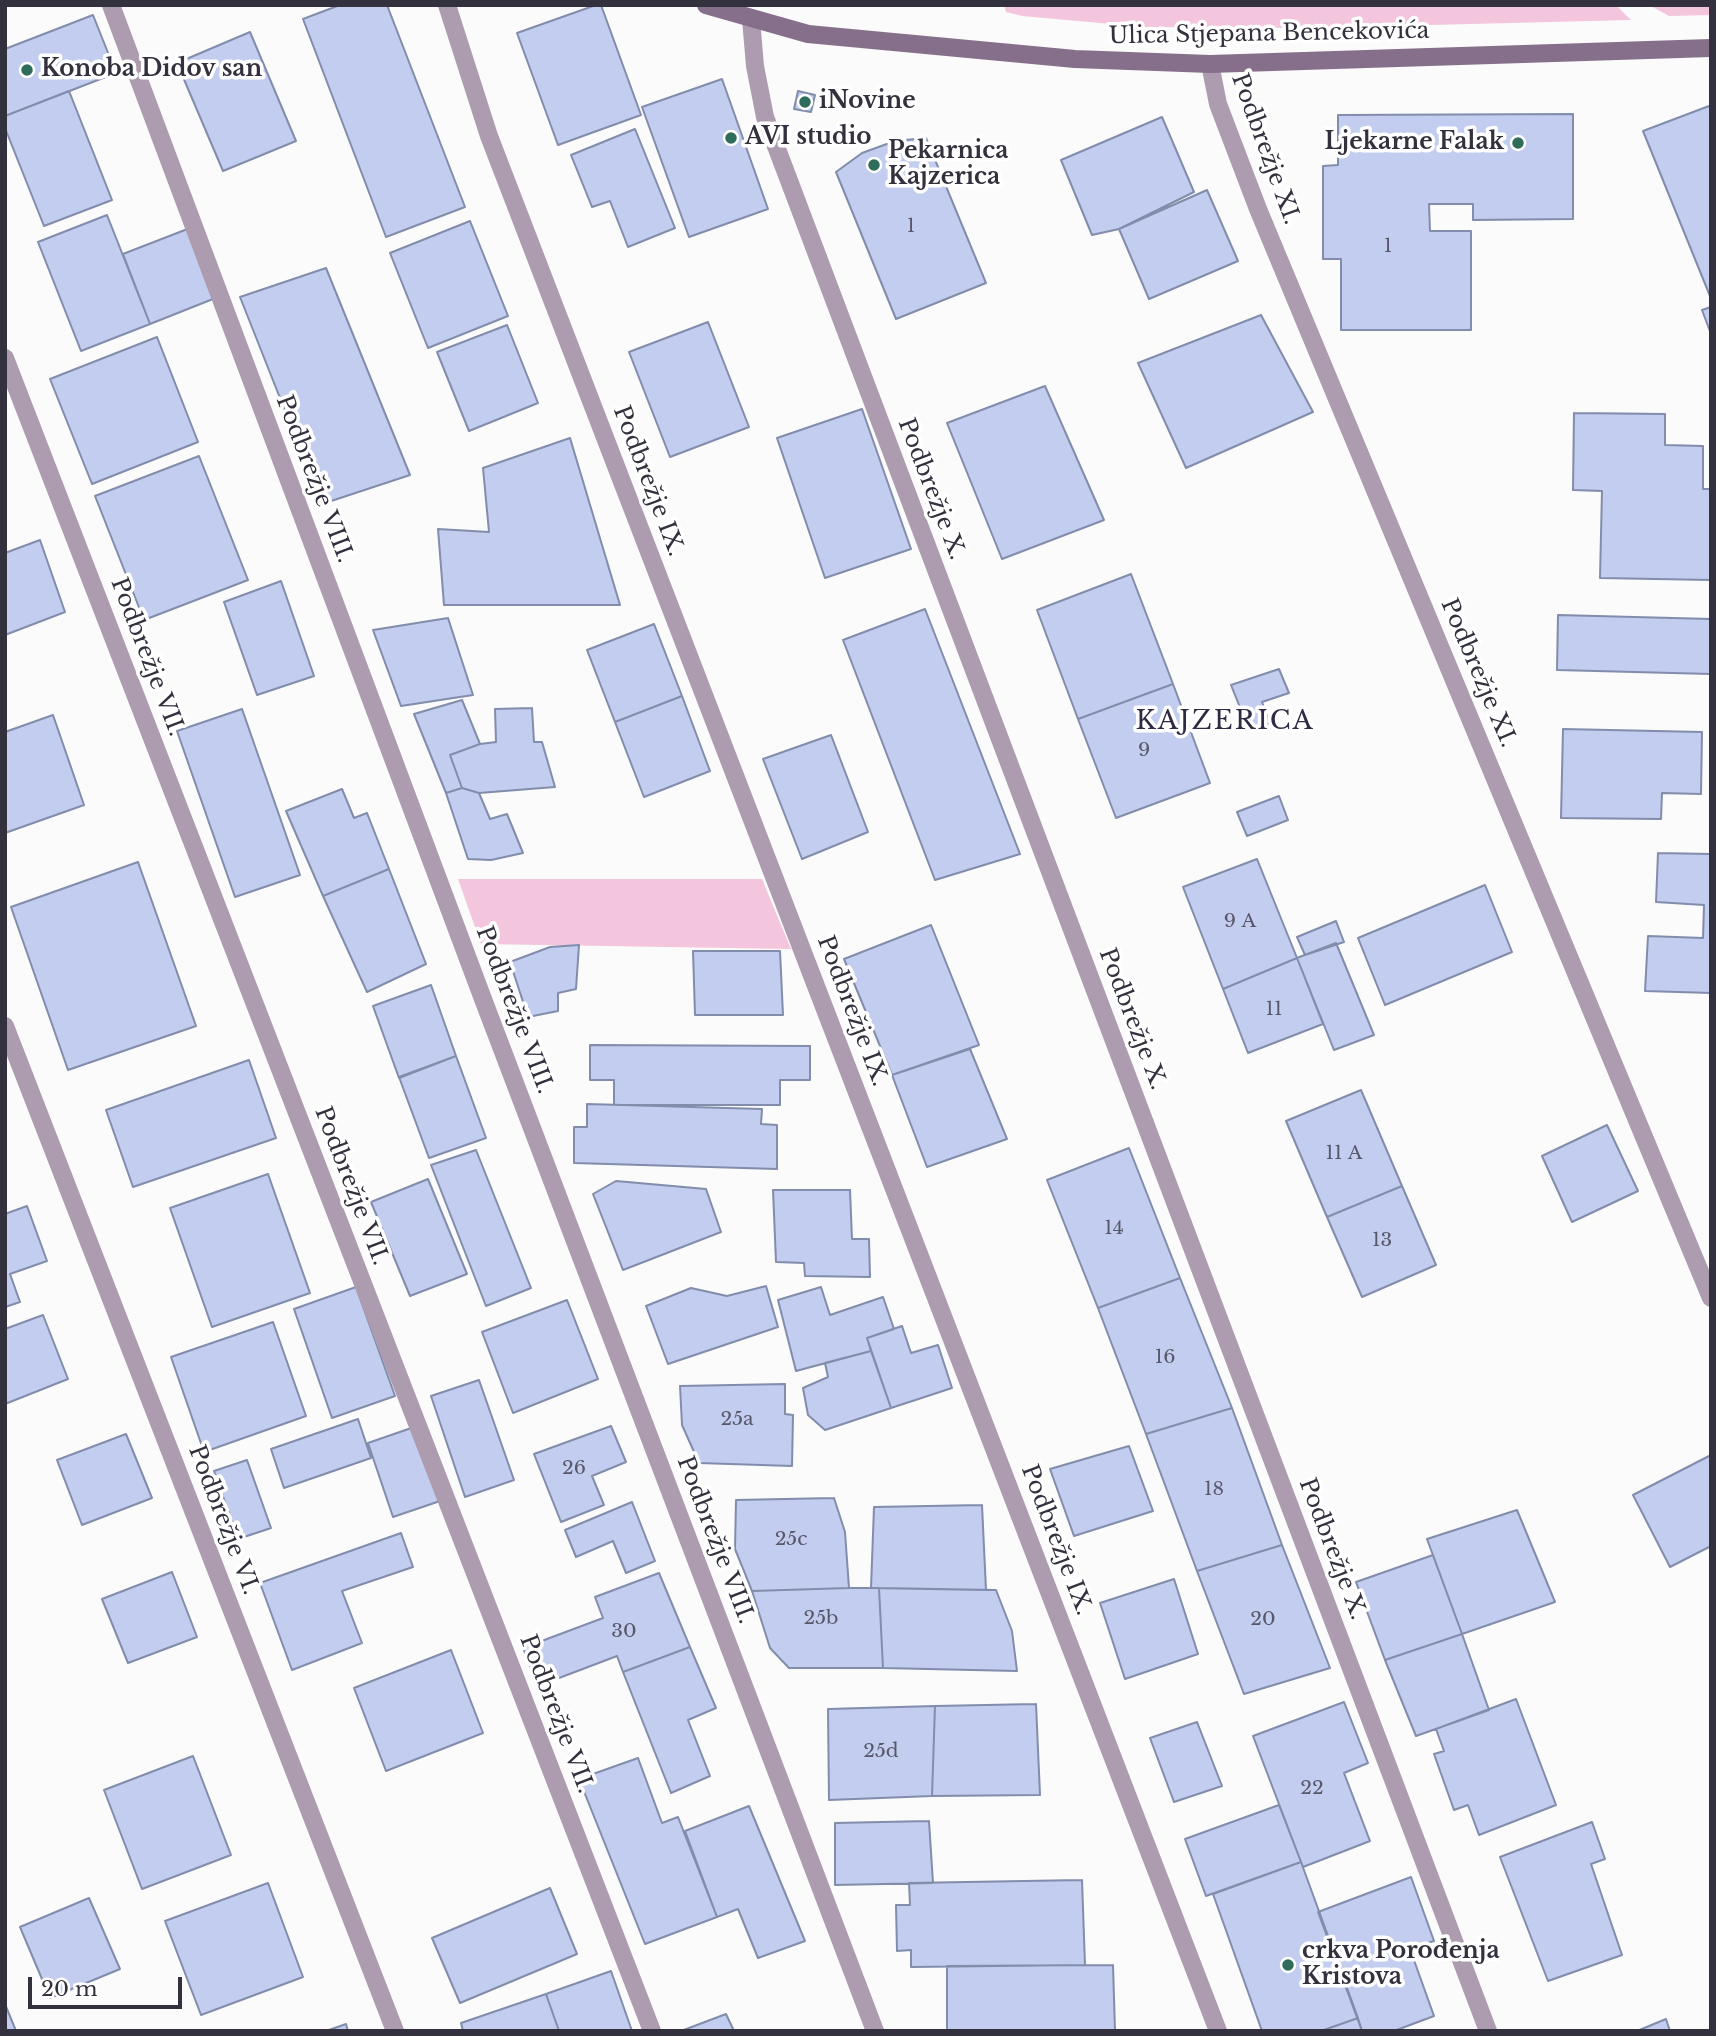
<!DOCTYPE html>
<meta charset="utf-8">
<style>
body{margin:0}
#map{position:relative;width:1716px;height:2036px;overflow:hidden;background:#fbfbfb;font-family:"Libre Baskerville",serif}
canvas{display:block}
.frame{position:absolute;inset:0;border:7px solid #34313e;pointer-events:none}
.scale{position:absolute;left:28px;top:1977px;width:154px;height:32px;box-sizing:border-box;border:4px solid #34313e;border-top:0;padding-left:9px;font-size:21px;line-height:24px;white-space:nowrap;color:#34313e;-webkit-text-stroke:5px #fff;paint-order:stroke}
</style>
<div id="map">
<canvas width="1716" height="2036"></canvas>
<div class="frame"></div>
<div class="scale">20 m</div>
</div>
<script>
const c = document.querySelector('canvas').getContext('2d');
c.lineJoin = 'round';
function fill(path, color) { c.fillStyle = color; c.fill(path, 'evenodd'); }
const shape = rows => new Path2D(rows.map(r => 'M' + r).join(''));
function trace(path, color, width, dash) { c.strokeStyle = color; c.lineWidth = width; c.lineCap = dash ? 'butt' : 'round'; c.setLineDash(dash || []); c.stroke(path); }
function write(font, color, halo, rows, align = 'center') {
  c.font = font + ' "Libre Baskerville",serif'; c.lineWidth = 7; c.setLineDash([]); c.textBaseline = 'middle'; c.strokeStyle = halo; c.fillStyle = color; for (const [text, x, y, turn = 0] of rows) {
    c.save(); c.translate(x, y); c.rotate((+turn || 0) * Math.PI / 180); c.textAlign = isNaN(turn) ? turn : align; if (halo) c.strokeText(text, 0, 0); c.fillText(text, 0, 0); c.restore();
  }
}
fill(shape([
 [1004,5,1616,5,1631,20,1310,28,1144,27,1022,16,1006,12],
 [1649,5,1711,5,1711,15,1669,16],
 [458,879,762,879,791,949,481,944]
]), '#f4c6dd');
const building = shape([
 [340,5,387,5,465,207,386,237,303,19,340,5],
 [596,5,601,5,641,115,558,145,517,33,596,5],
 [93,15,116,73,5,116,5,49,93,15],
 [250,32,296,141,223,171,177,63,250,32],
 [722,79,768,209,689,237,642,107,722,79],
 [69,91,112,200,44,226,5,128,5,116,69,91],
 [798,91,815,95,811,112,794,109,798,91],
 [1709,106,1711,111,1710,296,1643,131,1709,106],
 [1573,114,1573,219,1473,220,1473,204,1429,204,1430,231,1471,231,1471,330,1341,330,1341,259,1323,259,1323,166,1338,165,1338,115,1573,114],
 [1162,117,1194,192,1119,229,1092,235,1061,160,1162,117],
 [635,129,675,228,628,247,610,201,592,207,571,155,635,129],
 [926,138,986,283,896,319,836,172,862,153,895,141,926,138],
 [1207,190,1238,261,1149,299,1119,229,1207,190],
 [107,215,150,324,81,351,38,242,107,215],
 [470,221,508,316,428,348,390,253,470,221],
 [190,228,218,297,150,324,123,254,190,228],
 [326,268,410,475,322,504,240,297,326,268],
 [1711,307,1711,334,1702,310,1711,307],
 [1261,315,1313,412,1186,468,1138,363,1261,315],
 [708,322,749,427,670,457,629,352,708,322],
 [507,325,538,403,469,431,437,352,507,325],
 [157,337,198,442,92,484,50,379,157,337],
 [1045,386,1104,520,1002,559,947,423,1045,386],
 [862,409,911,549,825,578,777,438,862,409],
 [1574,413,1665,414,1665,445,1703,446,1703,489,1711,489,1711,580,1600,578,1602,491,1573,490,1574,413],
 [570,438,620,605,444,605,438,529,489,532,483,468,570,438],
 [199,456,248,580,144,620,95,496,199,456],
 [40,540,65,612,5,635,5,553,40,540],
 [1131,574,1173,684,1078,719,1037,610,1131,574],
 [281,581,314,676,257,695,224,602,281,581],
 [925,609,1020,854,935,880,843,640,925,609],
 [1558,615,1711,619,1711,674,1557,670,1558,615],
 [448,618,473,695,401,706,373,630,448,618],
 [654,624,682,696,615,722,587,650,654,624],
 [1279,669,1289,693,1262,702,1270,723,1249,730,1231,685,1279,669],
 [1173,684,1210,783,1116,818,1078,719,1173,684],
 [682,696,710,771,644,797,615,722,682,696],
 [462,700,480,744,450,755,462,788,446,793,414,714,462,700],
 [532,708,534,742,542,742,555,787,479,793,462,788,450,755,480,744,496,742,495,709,532,708],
 [242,709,300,875,235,897,177,731,242,709],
 [53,715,84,805,5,833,5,732,53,715],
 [1563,729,1702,732,1701,794,1662,793,1661,819,1561,818,1563,729],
 [831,735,868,832,802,859,763,759,831,735],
 [462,788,479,793,490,819,507,814,523,853,491,860,468,859,446,793,462,788],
 [342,789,354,818,367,813,389,869,323,896,286,811,342,789],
 [1279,796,1288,820,1247,836,1237,812,1279,796],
 [1658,853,1711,854,1711,993,1645,991,1648,936,1703,938,1704,905,1656,902,1658,853],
 [1257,859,1297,958,1223,989,1183,887,1257,859],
 [138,862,196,1026,68,1070,11,907,138,862],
 [389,869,426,964,367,992,323,896,389,869],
 [1485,885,1512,952,1385,1005,1358,938,1485,885],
 [1336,921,1344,942,1305,955,1297,937,1336,921],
 [931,925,979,1045,892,1075,844,959,931,925],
 [1336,943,1374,1035,1334,1050,1297,958,1336,943],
 [579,945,576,989,558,993,558,1011,528,1017,510,962,550,947,579,945],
 [693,951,780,951,783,1015,695,1015,693,951],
 [1297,958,1323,1024,1248,1053,1223,989,1297,958],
 [431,985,456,1056,399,1078,373,1006,431,985],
 [590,1045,810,1046,810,1080,780,1080,780,1105,614,1105,614,1080,590,1080,590,1045],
 [970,1049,1007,1139,927,1167,892,1075,970,1049],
 [456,1056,486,1138,429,1158,399,1077,456,1056],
 [249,1060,276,1138,133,1187,106,1110,249,1060],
 [1361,1090,1402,1186,1327,1217,1286,1121,1361,1090],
 [587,1104,762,1109,761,1124,777,1125,777,1169,574,1163,574,1127,587,1127,587,1104],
 [1607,1125,1638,1191,1572,1222,1542,1156,1607,1125],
 [1129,1148,1180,1278,1098,1308,1047,1180,1129,1148],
 [476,1150,531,1288,486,1306,431,1165,476,1150],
 [268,1174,310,1293,212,1327,170,1208,268,1174],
 [428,1179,467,1274,410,1296,371,1202,428,1179],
 [616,1181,706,1189,721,1232,623,1270,593,1194,616,1181],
 [1402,1186,1436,1265,1362,1297,1327,1217,1402,1186],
 [773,1190,850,1190,852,1239,869,1239,870,1277,805,1276,804,1263,776,1262,773,1190],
 [27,1206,47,1261,10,1274,20,1302,5,1307,5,1214,27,1206],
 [1180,1278,1232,1408,1146,1434,1098,1308,1180,1278],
 [766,1286,778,1327,668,1364,646,1306,691,1288,727,1296,766,1286],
 [356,1287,395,1396,332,1418,294,1309,356,1287],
 [821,1287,830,1315,883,1297,894,1329,867,1338,871,1351,796,1371,778,1300,821,1287],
 [567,1300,598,1379,513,1413,482,1332,567,1300],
 [43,1315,68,1379,5,1404,5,1329,43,1315],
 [273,1322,306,1416,204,1452,171,1357,273,1322],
 [902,1326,911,1353,938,1345,952,1388,891,1408,867,1338,902,1326],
 [871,1351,891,1408,825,1430,808,1415,803,1388,828,1377,825,1363,871,1351],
 [479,1380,514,1480,465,1497,431,1396,479,1380],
 [785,1384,785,1414,793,1415,792,1466,699,1463,682,1425,680,1386,785,1384],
 [1232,1408,1282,1545,1197,1571,1146,1434,1232,1408],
 [358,1419,371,1458,284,1488,271,1449,358,1419],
 [417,1426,443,1500,393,1517,368,1443,417,1426],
 [611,1426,626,1462,592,1476,604,1505,561,1522,534,1454,611,1426],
 [126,1434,152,1498,82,1525,57,1460,126,1434],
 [1129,1446,1153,1511,1074,1536,1050,1469,1129,1446],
 [1711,1455,1711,1546,1670,1567,1633,1495,1711,1455],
 [247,1460,271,1528,238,1539,214,1471,247,1460],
 [834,1498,845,1532,849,1588,752,1591,735,1549,736,1500,834,1498],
 [632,1502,655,1561,626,1573,613,1541,576,1557,565,1530,632,1502],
 [982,1505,986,1590,871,1588,874,1507,982,1505],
 [1517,1510,1555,1602,1462,1634,1427,1539,1517,1510],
 [401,1533,413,1567,342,1591,362,1643,292,1670,260,1583,401,1533],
 [1282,1545,1330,1668,1244,1694,1197,1571,1282,1545],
 [1433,1555,1462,1634,1385,1660,1356,1582,1433,1555],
 [172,1572,197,1637,128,1663,102,1599,172,1572],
 [659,1573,690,1647,623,1672,617,1656,538,1686,523,1648,603,1618,595,1597,659,1573],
 [1174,1579,1198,1654,1125,1679,1100,1603,1174,1579],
 [849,1588,879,1588,883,1668,789,1668,770,1648,752,1591,849,1588],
 [879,1588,996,1590,1012,1631,1017,1671,883,1668,879,1588],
 [1462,1634,1489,1710,1416,1736,1385,1660,1462,1634],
 [690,1647,716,1708,688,1720,710,1776,671,1793,623,1672,690,1647],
 [451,1650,483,1733,386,1771,354,1688,451,1650],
 [1516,1699,1556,1805,1479,1835,1468,1805,1454,1810,1434,1754,1444,1751,1436,1729,1516,1699],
 [1344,1702,1368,1763,1344,1773,1370,1841,1303,1867,1253,1736,1344,1702],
 [1036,1704,1040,1795,932,1796,935,1706,1036,1704],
 [935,1706,932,1796,829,1800,828,1709,935,1706],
 [1197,1722,1222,1786,1174,1802,1150,1738,1197,1722],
 [193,1756,231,1855,142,1889,104,1790,193,1756],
 [638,1758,662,1823,678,1817,717,1917,645,1944,579,1779,638,1758],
 [1279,1805,1301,1862,1206,1896,1185,1839,1279,1805],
 [749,1806,805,1941,758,1958,738,1909,717,1917,685,1831,749,1806],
 [929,1821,933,1883,835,1885,835,1823,929,1821],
 [1592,1822,1605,1859,1591,1864,1622,1955,1548,1981,1500,1857,1592,1822],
 [1301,1862,1358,2018,1321,2031,1262,2031,1213,1894,1301,1862],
 [1411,1877,1434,1941,1410,1949,1434,2016,1394,2031,1362,2031,1318,1912,1411,1877],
 [1082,1880,1085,1965,911,1967,911,1950,897,1951,896,1905,910,1905,909,1883,1082,1880],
 [268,1883,303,1977,201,2015,165,1921,268,1883],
 [550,1888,577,1954,460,2003,432,1938,550,1888],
 [89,1898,120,1969,50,1998,20,1927,89,1898],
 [1113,1965,1115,2031,947,2031,947,1966,1113,1965],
 [611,1971,632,2031,559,2031,546,1994,611,1971],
 [546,1994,559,2031,463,2031,461,2023,546,1994],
 [5,2004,16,2031,5,2031,5,2004],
 [726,2014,734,2031,681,2031,726,2014],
 [1358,2018,1362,2031,1321,2031,1358,2018],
 [1666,2019,1670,2031,1637,2031,1666,2019],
 [346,2024,348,2031,326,2031,346,2024]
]);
fill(building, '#c2cdef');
trace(building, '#828cab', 2);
trace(shape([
 [111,5,483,999,875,2031],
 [447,5,489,136,1218,2031],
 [751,19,755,66,765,117,1488,2031],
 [1210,64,1218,104,1258,209,1711,1298],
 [5,358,652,2031],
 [5,1026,395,2031]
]), '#ad9caf', 18);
trace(shape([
 [706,5,808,34,1075,59,1210,64,1711,48]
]), '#866f8a', 18);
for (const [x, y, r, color] of [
 [27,70,7,"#2f6d5a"],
 [805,102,7,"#2f6d5a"],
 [731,138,7,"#2f6d5a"],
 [1518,143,7,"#2f6d5a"],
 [874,165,7,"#2f6d5a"],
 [1288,1965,7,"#2f6d5a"]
]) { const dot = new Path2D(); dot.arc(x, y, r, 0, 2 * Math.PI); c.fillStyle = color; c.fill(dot); trace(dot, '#fff', 2.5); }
write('19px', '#58586a', null, [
 ["1",911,227],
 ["1",1388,247],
 ["9",1144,751],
 ["9 A",1240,922],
 ["11",1274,1010],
 ["11 A",1344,1154],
 ["14",1114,1229],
 ["13",1382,1241],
 ["16",1165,1358],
 ["25a",737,1420],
 ["26",574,1469],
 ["18",1214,1490],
 ["25c",791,1540],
 ["25b",821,1619],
 ["20",1263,1620],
 ["30",624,1632],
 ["25d",881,1752],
 ["22",1312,1789]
]);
write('23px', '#34313e', '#fff', [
 ["Ulica Stjepana Bencekovića",1269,34,-1],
 ["Podbrežje XI.",1265,149,70],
 ["Podbrežje VIII.",314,479,69],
 ["Podbrežje IX.",648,481,69],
 ["Podbrežje X.",931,489,69],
 ["Podbrežje VII.",147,657,69],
 ["Podbrežje XI.",1478,673,67],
 ["Podbrežje VIII.",514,1010,69],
 ["Podbrežje IX.",852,1011,69],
 ["Podbrežje X.",1132,1019,69],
 ["Podbrežje VII.",351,1186,69],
 ["Podbrežje VI.",223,1520,69],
 ["Podbrežje VIII.",715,1540,69],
 ["Podbrežje IX.",1056,1540,69],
 ["Podbrežje X.",1332,1549,69],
 ["Podbrežje VII.",556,1714,69]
]);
write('bold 23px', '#34313e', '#fff', [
 ["Konoba Didov san",41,70],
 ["iNovine",819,102],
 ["AVI studio",745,138],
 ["Ljekarne Falak",1504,143,"right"],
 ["Pekarnica",888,152],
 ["Kajzerica",888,178],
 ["crkva Porođenja",1302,1952],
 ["Kristova",1302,1978]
], 'left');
c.letterSpacing = '2px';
write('26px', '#312a44', '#fff', [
 ["KAJZERICA",1225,722]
]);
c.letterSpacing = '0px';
</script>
